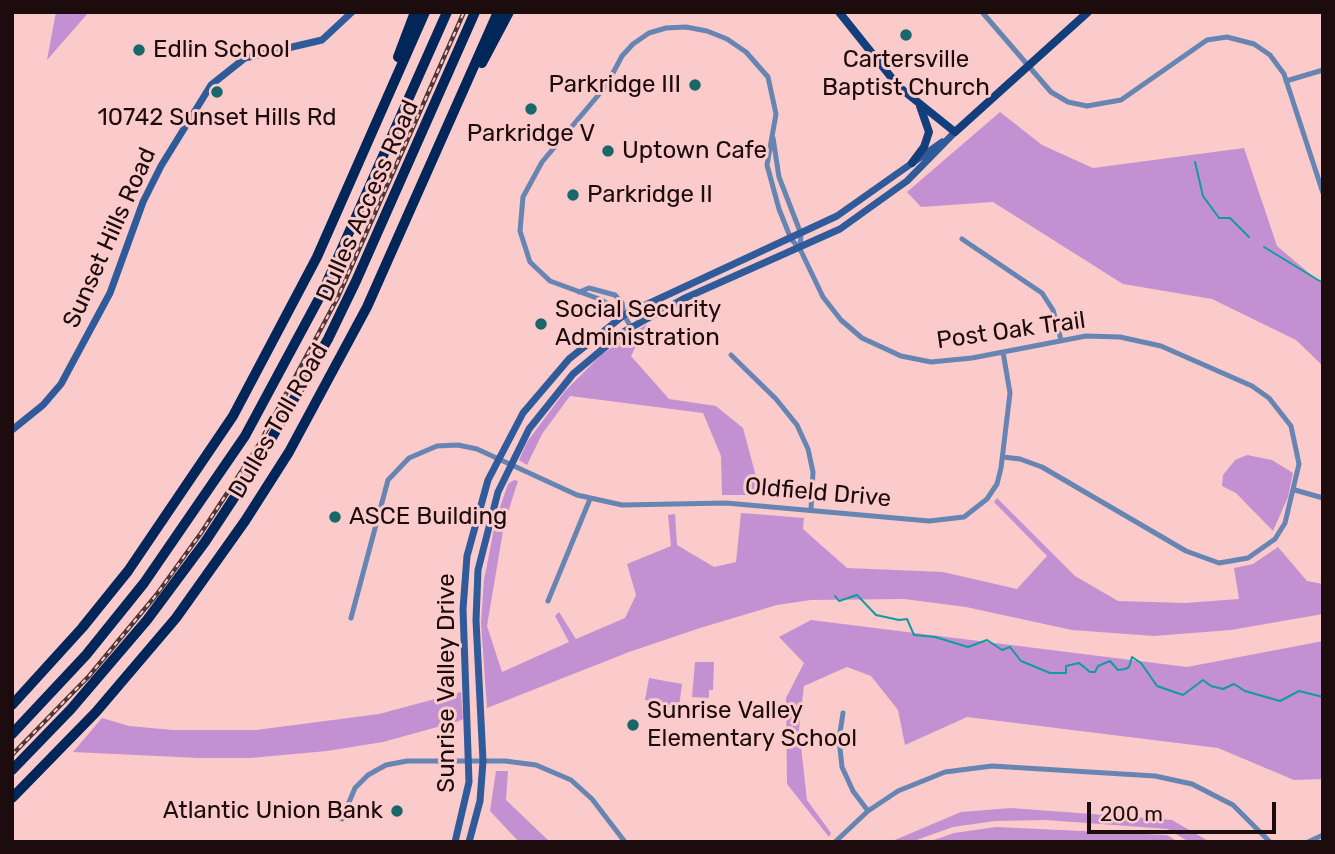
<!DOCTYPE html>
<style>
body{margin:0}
#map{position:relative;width:1335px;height:854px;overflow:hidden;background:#fbcaca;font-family:Rubik,sans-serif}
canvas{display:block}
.frame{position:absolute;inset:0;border:14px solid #1c0c0d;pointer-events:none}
.scale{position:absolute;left:1087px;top:802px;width:189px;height:32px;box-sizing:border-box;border:4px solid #1c0c0d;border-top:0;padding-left:9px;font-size:21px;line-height:24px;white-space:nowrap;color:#1c0c0d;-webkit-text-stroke:5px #fbcaca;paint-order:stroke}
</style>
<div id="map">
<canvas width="1335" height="854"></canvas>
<div class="frame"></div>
<div class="scale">200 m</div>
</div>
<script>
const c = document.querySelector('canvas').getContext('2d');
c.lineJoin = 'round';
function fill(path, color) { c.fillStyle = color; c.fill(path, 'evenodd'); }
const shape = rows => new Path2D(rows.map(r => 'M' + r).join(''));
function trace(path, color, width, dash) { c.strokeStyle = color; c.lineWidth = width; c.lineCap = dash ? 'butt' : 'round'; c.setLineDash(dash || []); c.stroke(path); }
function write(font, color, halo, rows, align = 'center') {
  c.font = font + ' Rubik,sans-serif'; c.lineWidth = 6; c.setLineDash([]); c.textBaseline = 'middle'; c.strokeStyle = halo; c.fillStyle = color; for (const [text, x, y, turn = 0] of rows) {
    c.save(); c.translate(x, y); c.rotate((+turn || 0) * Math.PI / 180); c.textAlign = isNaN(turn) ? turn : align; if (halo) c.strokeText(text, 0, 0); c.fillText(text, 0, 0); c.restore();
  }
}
fill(shape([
 [56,12,89,12,47,60],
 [1000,112,1042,145,1093,168,1244,148,1277,246,1323,285,1323,366,1296,340,1212,299,1123,284,993,202,921,207,907,192],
 [647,324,631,356,669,399,716,406,743,428,761,495,722,495,721,456,703,413,570,396,542,434,527,465,519,460,527,442,565,391,602,354],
 [1247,455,1272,460,1293,473,1288,497,1273,531,1236,493,1222,486,1223,475,1235,460],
 [514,480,518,481,504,525,487,626,502,672,569,642,555,616,559,612,576,639,625,618,636,595,627,564,671,546,668,515,675,514,677,545,714,567,736,562,741,513,755,514,804,518,803,529,847,568,943,572,1017,589,1047,556,994,502,997,498,1075,576,1118,601,1185,603,1239,599,1234,568,1253,564,1278,547,1307,581,1323,584,1323,614,1231,630,1154,636,1072,630,966,607,904,599,811,600,777,605,700,628,629,652,487,708,481,623,484,580,496,519,508,484],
 [811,620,1187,667,1323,641,1323,779,1294,780,1218,748,967,717,905,745,898,710,871,676,847,667,804,686,799,729,807,800,831,833,829,837,787,784,786,698,804,663,779,637],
 [695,662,714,662,713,690,709,690,709,698,692,697],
 [649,678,682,684,679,707,645,700],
 [461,692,463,719,459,721,383,742,327,751,250,758,199,758,73,752,102,718,129,726,173,730,256,730,379,714],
 [496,771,508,771,506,800,550,842,519,842,490,811],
 [1011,808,1172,820,1210,842,1189,842,1168,829,1046,820,995,821,953,827,911,842,890,842,961,812],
 [996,827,1167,835,1178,842,928,842,954,833]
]), '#c391d2');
trace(shape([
 [1195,162,1203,196,1219,218,1230,218,1249,237],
 [1264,247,1323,283],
 [835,596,839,601,857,595,876,615,899,620,907,619,914,635,935,637,968,647,987,640,1002,650,1010,647,1021,661,1050,673,1066,673,1066,666,1079,663,1090,672,1095,672,1098,666,1110,661,1118,670,1125,669,1129,667,1132,657,1141,663,1157,686,1183,695,1203,680,1211,686,1223,689,1234,684,1245,691,1280,701,1299,691,1323,697]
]), '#0f9c9f', 2);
trace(shape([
 [982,12,1051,92,1068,102,1087,106,1121,100,1207,40,1227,37,1254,44,1270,55,1284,74,1323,193],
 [1286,81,1323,70],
 [773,138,779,177,801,234,800,249],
 [962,239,1042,293,1053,310,1061,340],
 [579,292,589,288,615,295,622,303,624,315,631,327],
 [624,315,602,300,550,281,530,262,520,231,523,197,542,162,606,86,622,56,633,44,649,33,666,28,686,27,707,31,727,39,746,52,768,77,776,114,767,165,779,209,791,239,800,249,823,297,841,320,862,338,901,356,931,362,972,358,1086,336,1120,337,1161,346,1252,386,1269,398,1291,426,1299,464,1285,523,1275,539,1248,558,1219,563,1186,551,1042,467,1020,459,1003,457],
 [731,355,776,399,797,425,808,449,813,472,811,509],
 [1295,490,1323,498],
 [548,601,590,499],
 [351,618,388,480,409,458,437,446,458,445,477,449,577,495,622,505,726,503,929,521,964,517,987,499,997,484,1001,468,1010,393,1003,352],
 [843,713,839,739,842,767,853,791,868,811],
 [342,819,355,788,368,775,386,765,407,761,505,761,536,765,571,780,592,799,625,842],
 [835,842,868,811,898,791,945,772,992,766,1155,776,1192,784,1233,805,1270,842],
 [1308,842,1323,835]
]), '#6785b2', 5);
trace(shape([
 [12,430,43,405,61,384,110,293,143,202,161,166,211,85,245,58,322,40,352,12],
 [455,842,469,782,463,609,467,556,488,480,523,413,569,359,624,315,837,216,942,142],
 [469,842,480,801,483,761,476,620,478,570,498,492,529,429,573,374,623,332,683,299,840,229,907,181,955,132]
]), '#2f5b9b', 7);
trace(shape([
 [839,12,899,87,955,132,1088,12],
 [912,163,924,147,929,132,920,106]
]), '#123e7b', 8);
trace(shape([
 [398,57,415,12],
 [482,63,509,12],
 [12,705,82,628,128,571,233,416,317,257,425,12],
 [12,734,86,655,144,583,245,436,323,291,447,12],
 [12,770,71,709,147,620,205,542,261,457,328,339,356,281,475,12],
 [12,798,96,712,176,618,245,521,289,452,367,307,498,12]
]), '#01265a', 10);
const rail = shape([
 [12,755,89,676,157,594,201,533,258,446,337,299,464,12]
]);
trace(rail, '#4e3637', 4.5);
trace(rail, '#fbcaca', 2, [5]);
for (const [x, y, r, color] of [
 [906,35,7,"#196769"],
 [139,50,7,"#196769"],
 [695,85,7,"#196769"],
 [217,92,7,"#196769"],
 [531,109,7,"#196769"],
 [608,151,7,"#196769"],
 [573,195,7,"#196769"],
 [541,324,7,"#196769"],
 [335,517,7,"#196769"],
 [633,725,7,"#196769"],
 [397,811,7,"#196769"]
]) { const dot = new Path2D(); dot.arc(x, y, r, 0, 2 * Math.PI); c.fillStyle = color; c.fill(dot); trace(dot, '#fbcaca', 2.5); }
write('24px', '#1c0c0d', '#fbcaca', [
 ["Edlin School",153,50],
 ["Cartersville",906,60,"center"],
 ["Baptist Church",906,88,"center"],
 ["Parkridge III",681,85,"right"],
 ["10742 Sunset Hills Rd",217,118,"center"],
 ["Parkridge V",531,134,"center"],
 ["Uptown Cafe",622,151],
 ["Parkridge II",587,195],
 ["Social Security",555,310],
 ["Administration",555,338],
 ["ASCE Building",349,517],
 ["Sunrise Valley",647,711],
 ["Elementary School",647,739],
 ["Atlantic Union Bank",383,811,"right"]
], 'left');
write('24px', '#1c0c0d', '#fbcaca', [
 ["Dulles Access Road",368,201,-66],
 ["Sunset Hills Road",110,238,-66],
 ["Post Oak Trail",1011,331,-8],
 ["Dulles Toll Road",279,421,-60],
 ["Oldfield Drive",818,493,5],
 ["Sunrise Valley Drive",447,683,-90]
]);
</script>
